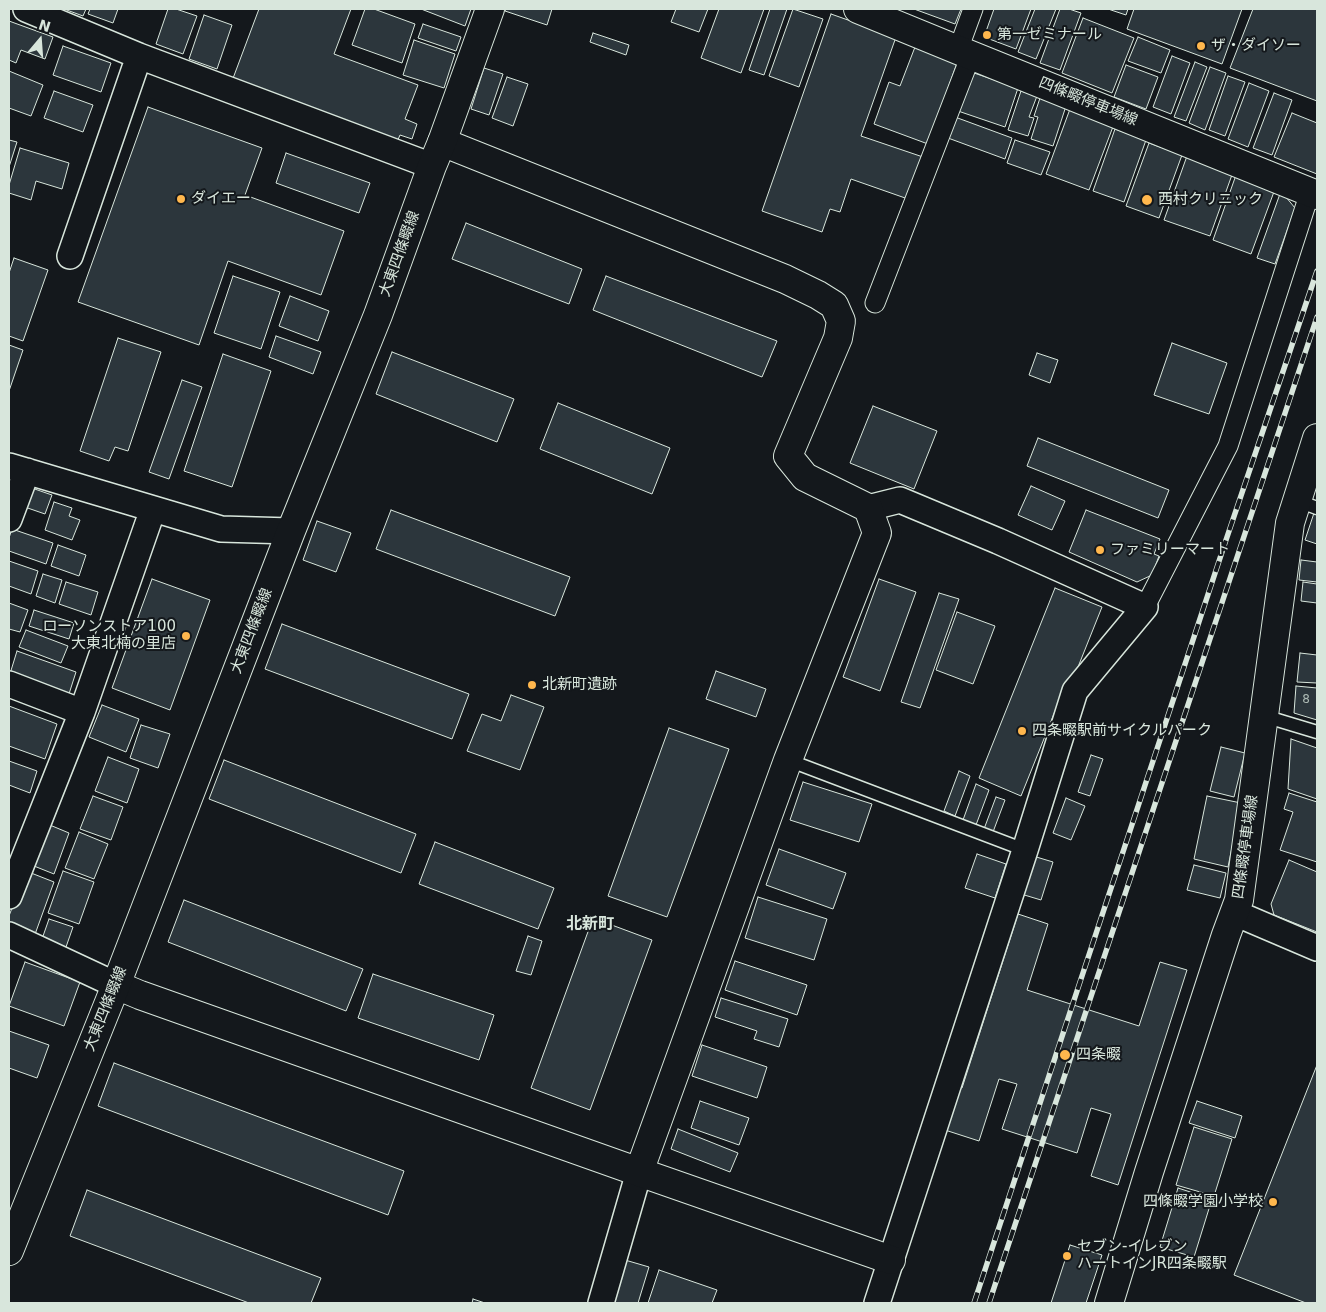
<!DOCTYPE html>
<meta charset="utf-8">
<style>
body{margin:0}
#map{position:relative;width:1326px;height:1312px;overflow:hidden;background:#14181c;font-family:"DejaVu Sans",sans-serif}
canvas{display:block}
.frame{position:absolute;inset:0;border:10px solid #d8e6dc;pointer-events:none}
.north{position:absolute;left:15px;top:15px;width:50px;height:50px;-webkit-text-stroke:4px #14181c;paint-order:stroke;rotate:18deg;font-size:14px;font-weight:700;line-height:20px;text-align:center;color:#d8e6dc}
.north::after{content:'';display:block;margin:auto;width:18px;height:22px;background:#d8e6dc;clip-path:polygon(50% 0,100% 100%,50% 72%,0 100%)}
</style>
<div id="map">
<canvas width="1326" height="1312"></canvas>
<div class="frame"></div>
<div class="north">N</div>
</div>
<script>
const c = document.querySelector('canvas').getContext('2d');
c.lineJoin = 'round';
function fill(path, color) { c.fillStyle = color; c.fill(path, 'evenodd'); }
const shape = rows => new Path2D(rows.map(r => 'M' + r).join(''));
function trace(path, color, width, dash) { c.strokeStyle = color; c.lineWidth = width; c.lineCap = dash ? 'butt' : 'round'; c.setLineDash(dash || []); c.stroke(path); }
function write(font, color, halo, rows, align = 'center') {
  c.font = font + ' "DejaVu Sans","Noto Sans JP",sans-serif'; c.lineWidth = 4; c.setLineDash([]); c.textBaseline = 'middle'; c.strokeStyle = halo; c.fillStyle = color; for (const [text, x, y, turn = 0] of rows) {
    c.save(); c.translate(x, y); c.rotate((+turn || 0) * Math.PI / 180); c.textAlign = isNaN(turn) ? turn : align; if (halo) c.strokeText(text, 0, 0); c.fillText(text, 0, 0); c.restore();
  }
}
const building = shape([
 [64,9,86,9,83,16,64,9],
 [90,9,118,9,113,23,88,14,90,9],
 [168,9,176,9,197,16,183,54,156,44,168,9],
 [259,9,351,9,334,54,418,85,405,119,417,124,412,139,400,135,397,142,232,81,259,9],
 [365,9,374,9,415,24,402,63,352,45,365,9],
 [421,9,471,9,465,26,421,9],
 [506,9,552,9,547,25,505,11,506,9],
 [676,9,708,9,699,32,671,22,676,9],
 [719,9,764,9,741,73,701,58,719,9],
 [770,9,787,9,764,75,749,70,770,9],
 [793,9,823,19,799,87,769,76,793,9],
 [914,9,961,9,955,24,914,9],
 [994,9,1031,9,1016,49,984,37,994,9],
 [1035,9,1056,9,1036,59,1018,52,1035,9],
 [1060,9,1069,9,1081,13,1060,70,1040,63,1060,9],
 [1108,9,1128,9,1126,15,1108,9],
 [1134,9,1242,9,1222,64,1127,29,1134,9],
 [1253,9,1317,9,1317,101,1230,68,1253,9],
 [831,14,896,37,861,136,923,157,908,199,851,179,840,212,830,209,822,232,762,211,831,14],
 [204,15,232,25,217,69,189,59,204,15],
 [1083,18,1134,38,1112,93,1062,73,1083,18],
 [9,21,53,37,45,59,21,50,16,63,9,60,9,21],
 [423,24,461,37,456,51,418,38,423,24],
 [593,33,629,45,626,55,590,42,593,33],
 [1138,37,1170,50,1161,73,1128,61,1138,37],
 [414,40,455,54,444,88,403,75,414,40],
 [63,46,111,63,101,92,53,75,63,46],
 [915,47,957,63,928,144,874,124,889,82,900,86,915,47],
 [1172,56,1190,63,1171,114,1153,107,1172,56],
 [1195,62,1207,67,1186,121,1174,117,1195,62],
 [1126,65,1158,77,1146,109,1114,97,1126,65],
 [1210,67,1226,73,1205,130,1189,123,1210,67],
 [484,68,503,74,489,115,471,109,484,68],
 [9,71,43,85,31,116,9,108,9,71],
 [971,72,1018,88,1005,127,958,111,971,72],
 [1228,76,1245,82,1225,136,1209,130,1228,76],
 [507,77,528,84,513,126,492,118,507,77],
 [1249,83,1269,91,1248,147,1228,139,1249,83],
 [54,91,93,105,83,132,44,118,54,91],
 [1021,91,1037,96,1029,117,1034,118,1028,136,1008,130,1021,91],
 [1274,93,1292,100,1272,155,1253,148,1274,93],
 [1040,98,1066,106,1053,146,1031,139,1038,117,1034,116,1040,98],
 [148,107,262,148,245,195,344,231,321,295,228,261,199,345,78,302,148,107],
 [1070,109,1114,124,1089,190,1046,174,1070,109],
 [1292,113,1317,123,1317,174,1274,157,1292,113],
 [955,117,1012,138,1005,159,948,138,955,117],
 [1115,129,1146,140,1124,202,1093,191,1115,129],
 [9,140,17,142,9,167,9,140],
 [1015,140,1050,152,1041,175,1007,163,1015,140],
 [1149,143,1182,155,1159,218,1126,206,1149,143],
 [20,148,69,163,62,189,36,181,31,200,9,193,9,185,20,148],
 [286,153,370,183,359,213,276,183,286,153],
 [1187,156,1233,172,1210,236,1164,220,1187,156],
 [1236,175,1275,189,1251,254,1213,240,1236,175],
 [1281,191,1295,208,1275,264,1257,258,1281,191],
 [466,223,582,269,569,304,452,259,466,223],
 [14,258,48,270,23,341,9,336,9,273,14,258],
 [233,276,280,292,261,349,214,333,233,276],
 [606,276,777,341,762,377,593,310,606,276],
 [290,296,329,311,318,341,279,326,290,296],
 [276,336,321,352,313,374,269,357,276,336],
 [118,338,161,352,128,451,115,447,109,461,80,451,118,338],
 [1172,343,1227,363,1209,414,1154,395,1172,343],
 [9,345,23,350,9,391,9,345],
 [392,352,514,399,497,442,376,394,392,352],
 [1037,353,1058,360,1050,383,1029,375,1037,353],
 [223,354,271,371,232,487,184,471,223,354],
 [182,380,202,387,169,479,149,472,182,380],
 [558,403,670,448,652,494,540,449,558,403],
 [873,406,937,431,914,489,850,463,873,406],
 [1038,438,1169,490,1158,518,1027,466,1038,438],
 [26,486,52,495,45,514,19,505,26,486],
 [1031,486,1065,501,1052,530,1018,515,1031,486],
 [54,502,72,508,69,516,80,520,72,540,45,530,54,502],
 [391,510,570,577,555,616,376,549,391,510],
 [1086,510,1160,539,1154,554,1159,556,1152,575,1137,582,1069,552,1086,510],
 [1314,513,1317,514,1317,544,1305,540,1314,513],
 [317,521,351,533,336,572,303,560,317,521],
 [12,529,53,543,46,564,9,551,9,538,12,529],
 [58,545,86,555,79,576,51,566,58,545],
 [1301,560,1317,562,1317,582,1299,580,1301,560],
 [9,561,38,571,31,594,9,586,9,561],
 [43,574,62,580,55,603,36,596,43,574],
 [152,579,210,600,170,710,112,688,152,579],
 [879,579,916,592,880,691,843,677,879,579],
 [66,582,98,592,91,615,59,604,66,582],
 [1303,582,1317,584,1317,603,1301,601,1303,582],
 [1055,588,1102,607,1072,682,1066,684,1021,796,979,778,1055,588],
 [939,593,959,599,920,708,901,702,939,593],
 [9,603,28,610,20,632,9,629,9,603],
 [34,610,74,623,69,639,29,626,34,610],
 [957,612,995,626,973,684,936,670,957,612],
 [282,624,469,694,452,739,265,669,282,624],
 [26,630,68,646,61,663,19,647,26,630],
 [17,651,76,672,68,697,9,677,17,651],
 [1300,653,1317,655,1317,683,1297,682,1300,653],
 [716,671,766,689,756,717,706,699,716,671],
 [1296,686,1317,688,1317,720,1294,713,1296,686],
 [511,695,544,707,520,770,467,751,482,714,501,721,511,695],
 [102,705,139,719,126,752,89,737,102,705],
 [9,706,57,724,45,759,9,746,9,706],
 [141,725,170,734,158,768,130,758,141,725],
 [669,728,729,749,667,917,608,896,669,728],
 [1291,739,1317,748,1317,799,1288,789,1291,739],
 [1221,747,1245,753,1234,797,1210,791,1221,747],
 [1091,755,1103,759,1090,796,1078,792,1091,755],
 [108,757,139,769,127,803,95,791,108,757],
 [224,760,416,834,401,873,209,799,224,760],
 [9,761,37,771,30,793,9,785,9,761],
 [959,771,970,776,955,816,944,811,959,771],
 [803,782,872,804,859,842,790,820,803,782],
 [976,784,989,790,976,825,963,820,976,784],
 [1289,793,1317,802,1317,862,1280,850,1293,812,1284,809,1289,793],
 [93,796,123,807,111,840,80,829,93,796],
 [1207,796,1241,803,1228,867,1194,859,1207,796],
 [996,797,1005,800,993,832,984,829,996,797],
 [1066,798,1085,806,1071,840,1053,833,1066,798],
 [45,823,69,833,54,874,29,864,45,823],
 [79,832,108,844,94,879,65,868,79,832],
 [435,842,554,888,538,929,419,884,435,842],
 [779,849,846,873,833,909,766,885,779,849],
 [977,854,1006,864,995,898,965,888,977,854],
 [1033,856,1053,862,1041,900,1021,894,1033,856],
 [1289,860,1317,872,1317,932,1274,915,1271,904,1289,860],
 [1194,865,1226,873,1220,898,1187,890,1194,865],
 [26,871,54,882,34,937,9,928,9,916,26,871],
 [63,871,94,882,79,924,48,913,63,871],
 [758,897,827,919,814,960,745,938,758,897],
 [184,900,363,969,346,1011,168,942,184,900],
 [1018,914,1048,924,1027,990,1139,1026,1160,962,1187,970,1118,1185,1091,1176,1111,1114,1091,1108,1077,1153,1002,1129,1017,1084,999,1079,979,1141,945,1130,959,1087,962,1088,1018,914],
 [593,918,652,940,590,1110,531,1088,593,918],
 [49,919,73,927,66,947,42,939,49,919],
 [528,936,542,941,531,975,516,971,528,936],
 [735,961,807,985,797,1015,725,990,735,961],
 [25,962,80,982,64,1026,9,1006,25,962],
 [373,974,494,1015,479,1060,358,1018,373,974],
 [721,998,788,1019,779,1047,754,1039,757,1031,715,1017,721,998],
 [9,1031,49,1045,37,1078,9,1068,9,1031],
 [702,1045,767,1067,757,1098,692,1076,702,1045],
 [114,1063,404,1171,388,1215,98,1106,114,1063],
 [1317,1065,1317,1303,1306,1303,1234,1275,1317,1065],
 [700,1101,749,1118,739,1145,691,1128,700,1101],
 [1197,1101,1242,1116,1235,1138,1189,1123,1197,1101],
 [1194,1127,1232,1139,1214,1196,1176,1185,1194,1127],
 [678,1129,738,1153,730,1172,671,1149,678,1129],
 [1178,1188,1212,1199,1194,1257,1160,1247,1178,1188],
 [87,1190,321,1278,311,1303,249,1303,70,1236,87,1190],
 [1070,1245,1102,1255,1086,1303,1051,1303,1070,1245],
 [625,1260,649,1267,638,1303,612,1303,625,1260],
 [659,1270,717,1290,712,1303,648,1303,659,1270],
 [473,1299,485,1303,472,1303,473,1299]
]);
fill(building, '#2c363c');
trace(building, '#d8e6dc', 1);
const service = shape([
 [1298,501,1317,508],
 [1264,716,1317,732],
 [788,760,1025,850]
]);
const pedestrian = shape([
 [958,50,973,9],
 [875,303,971,55],
 [1145,607,1228,446,1310,192]
]);
const minor = shape([
 [26,9,139,56,432,166],
 [70,256,139,56],
 [9,466,221,529,291,531],
 [868,508,900,500,998,541,1145,607,1075,691,1025,850,877,1303],
 [9,519,27,471],
 [9,684,82,712],
 [9,896,82,712,153,509],
 [1235,913,1317,948],
 [9,935,116,985],
 [601,1303,639,1172]
]);
const tertiary = shape([
 [442,142,785,279,818,295,834,305,841,321,838,338,788,456,805,477,868,508,877,533,788,760,639,1172],
 [116,985,140,995,639,1172,891,1260]
]);
const secondary = shape([
 [858,9,958,50,1317,195],
 [9,1251,116,985,291,531,378,315,432,166,442,142,490,9],
 [1109,1303,1149,1172,1226,935,1239,900,1290,523,1317,438]
]);
trace(service, '#d8e6dc', 15);
trace(pedestrian, '#d8e6dc', 21);
trace(minor, '#d8e6dc', 28);
trace(tertiary, '#d8e6dc', 30);
trace(secondary, '#d8e6dc', 30);
trace(service, '#14181c', 12);
trace(pedestrian, '#14181c', 19);
trace(minor, '#14181c', 25);
trace(tertiary, '#14181c', 28);
trace(secondary, '#14181c', 28);
const rail = shape([
 [974,1303,1225,543,1317,271],
 [989,1303,1317,317]
]);
trace(rail, '#d8e6dc', 5.5);
trace(rail, '#14181c', 4, [11]);
for (const [x, y, r, color] of [
 [987,35,5,"#ffb74d"],
 [1201,46,5,"#ffb74d"],
 [181,199,5,"#ffb74d"],
 [1147,200,6,"#ffb74d"],
 [1100,550,5,"#ffb74d"],
 [186,636,5,"#ffb74d"],
 [532,685,5,"#ffb74d"],
 [1022,731,5,"#ffb74d"],
 [1065,1055,6,"#ffb74d"],
 [1273,1202,5,"#ffb74d"],
 [1067,1256,5,"#ffb74d"]
]) { const dot = new Path2D(); dot.arc(x, y, r, 0, 2 * Math.PI); c.fillStyle = color; c.fill(dot); trace(dot, '#14181c', 2); }
write('12px', '#adbab4', null, [
 ["8",1306,700]
]);
write('15px', '#d8e6dc', '#14181c', [
 ["第一ゼミナール",997,35],
 ["ザ・ダイソー",1211,46],
 ["ダイエー",191,199],
 ["西村クリニック",1158,200],
 ["ファミリーマート",1110,550],
 ["ローソンストア100",176,627,"right"],
 ["大東北楠の里店",176,644,"right"],
 ["北新町遺跡",542,685],
 ["四条畷駅前サイクルパーク",1032,731],
 ["四条畷",1076,1055],
 ["四條畷学園小学校",1263,1202,"right"],
 ["セブン-イレブン",1077,1247],
 ["ハートインJR四条畷駅",1077,1264]
], 'left');
write('15px', '#d8e6dc', '#14181c', [
 ["四條畷停車場線",1088,102,22],
 ["大東四條畷線",400,254,-70],
 ["大東四條畷線",252,631,-69],
 ["四條畷停車場線",1246,847,-82],
 ["大東四條畷線",106,1009,-68]
]);
write('bold 16px', '#d8e6dc', '#14181c', [
 ["北新町",590,925]
]);
</script>
